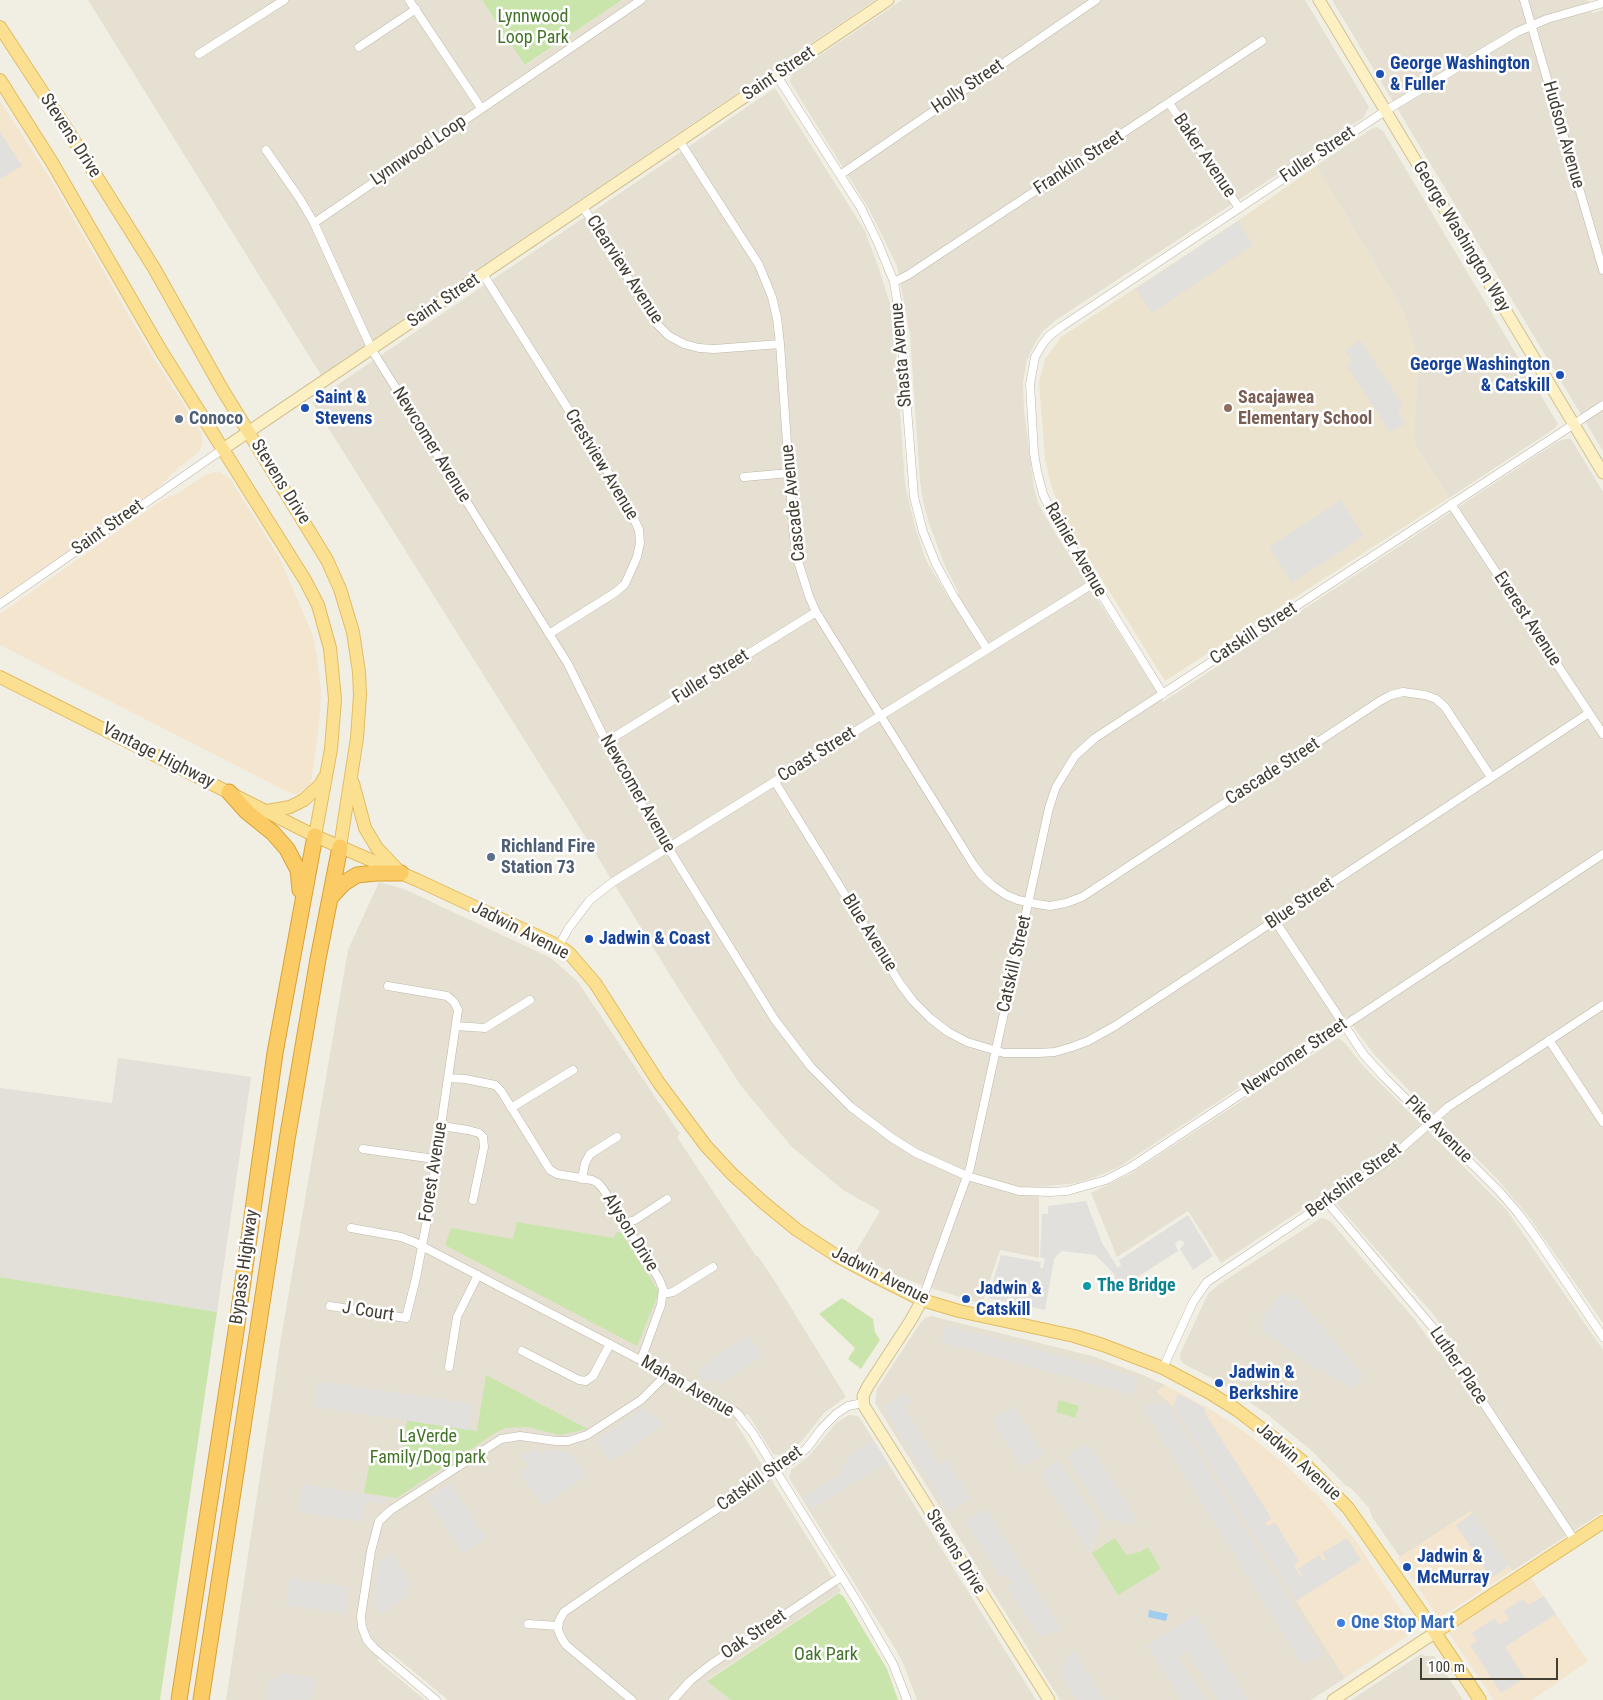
<!DOCTYPE html>
<style>
body{margin:0}
#map{position:relative;width:1603px;height:1700px;overflow:hidden;background:#f1eee4;font-family:"Roboto Condensed",sans-serif}
canvas{display:block}
.scale{position:absolute;left:1420px;top:1658px;width:138px;height:22px;box-sizing:border-box;border:2px solid #433e34;border-top:0;padding-left:6px;font-size:15px;line-height:18px;white-space:nowrap;color:#433e34;-webkit-text-stroke:4px #fff;paint-order:stroke}
</style>
<div id="map">
<canvas width="1603" height="1700"></canvas>
<div class="scale">100 m</div>
</div>
<script>
const c = document.querySelector('canvas').getContext('2d');
c.lineJoin = 'round';
function fill(path, color) { c.fillStyle = color; c.fill(path, 'evenodd'); }
const shape = rows => new Path2D(rows.map(r => 'M' + r).join(''));
function trace(path, color, width, dash) { c.strokeStyle = color; c.lineWidth = width; c.lineCap = dash ? 'butt' : 'round'; c.setLineDash(dash || []); c.stroke(path); }
function write(font, color, halo, rows, align = 'center') {
  c.font = font + ' "Roboto Condensed",sans-serif'; c.lineWidth = 5; c.setLineDash([]); c.textBaseline = 'middle'; c.strokeStyle = halo; c.fillStyle = color; for (const [text, x, y, turn = 0] of rows) {
    c.save(); c.translate(x, y); c.rotate((+turn || 0) * Math.PI / 180); c.textAlign = isNaN(turn) ? turn : align; if (halo) c.strokeText(text, 0, 0); c.fillText(text, 0, 0); c.restore();
  }
}
fill(shape([
 [88,0,482,0,526,65,622,0,875,0,321,375],
 [902,0,1305,0,1369,107,1363,118,1056,320,1043,331,1034,345,1027,360,1023,382,1024,410,1034,488,1039,505,1055,533,1163,702,1557,442,1565,439,1571,439,1603,492,1603,1323,1529,1217,1499,1181,1422,1104,1373,1053,1346,1017,1119,1167,1096,1177,1077,1183,1039,1187,1039,1258,1000,1250,982,1304,918,1284,887,1271,855,1253,880,1211,843,1190,791,1146,741,1086,670,975,581,830,312,402,775,88,865,231,879,269,891,307,895,342,905,484,915,527,926,560,950,600,959,593,945,566,929,523,923,502,920,481,910,335,897,266,870,211,791,84,790,80,792,74],
 [1332,0,1588,0,1592,13,1603,10,1603,451],
 [1377,127,1383,131,1558,424,1554,429,1449,498,1415,445,1414,439,1404,313,1316,166,1371,129],
 [379,882,404,889,551,958,578,982,680,1134,677,1137,756,1256,758,1256,774,1280,846,1397,824,1413,801,1442,782,1456,773,1454,748,1414,735,1422,841,1591,707,1680,731,1700,448,1700,390,1652,377,1660,425,1700,226,1700,281,1338,348,950],
 [1338,1038,1343,1041,1365,1068,1506,1209,1603,1350,1603,1512,1512,1571,1471,1511,1400,1557,1372,1517,1369,1508,1351,1488,1345,1485,1313,1452,1267,1414,1242,1397,1223,1384,1184,1364,1180,1359,1180,1354,1208,1294,1218,1285,1321,1218,1326,1219,1332,1223,1416,1321,1438,1352,1453,1342,1433,1314,1327,1193,1221,1263,1188,1211,1117,1257,1091,1193,1130,1174],
 [931,1316,1092,1356,1138,1373,1165,1385,1157,1391,1173,1406,1345,1678,1311,1700,1060,1700,875,1403,877,1389,921,1322,925,1318],
 [849,1415,858,1416,861,1420,1036,1700,917,1700,904,1665,896,1650,789,1478,791,1470,809,1456,836,1423],
 [1421,1654,1426,1656,1434,1656,1463,1700,1351,1700]
]), '#e5e0d2');
fill(shape([
 [0,101,50,178,151,354,200,430,203,440,200,450,194,456,178,468,158,488,0,598],
 [219,471,230,479,279,557,313,636,317,657,321,692,319,725,310,790,302,797,288,792,0,645,0,614,162,500,178,493,207,474],
 [1165,1385,1210,1409,1249,1435,1284,1464,1318,1496,1355,1540,1411,1626,1412,1629,1410,1634,1345,1678,1173,1406,1156,1391],
 [1471,1511,1512,1571,1439,1618,1398,1558],
 [1531,1578,1588,1661,1532,1700,1494,1700,1448,1632]
]), '#f4e5ce');
fill(shape([
 [118,1058,251,1077,217,1312,0,1277,0,1088,112,1103]
]), '#e3dfd9');
fill(shape([
 [1316,166,1404,313,1419,359,1414,439,1415,445,1449,498,1165,681,1065,520,1052,489,1045,459,1039,382,1045,359,1061,337,1245,216]
]), '#ebe3cd');
fill(shape([
 [482,0,622,0,525,65],
 [517,1222,614,1238,617,1232,622,1233,659,1292,637,1346,445,1245,451,1228,513,1239],
 [0,1277,217,1312,160,1700,0,1700],
 [842,1298,873,1319,875,1332,880,1340,861,1369,848,1359,855,1348,819,1314],
 [486,1375,588,1429,560,1435,527,1427,505,1428,495,1433,397,1498,364,1493,371,1453,402,1457,407,1420,477,1431],
 [1059,1400,1079,1406,1075,1418,1056,1412],
 [1115,1538,1126,1555,1140,1552,1148,1547,1160,1568,1159,1570,1118,1595,1092,1553],
 [839,1593,844,1597,887,1669,898,1700,731,1700,707,1681]
]), '#cae5ac');
fill(shape([
 [0,132,22,166,0,179],
 [1238,221,1253,245,1152,313,1136,289],
 [1360,340,1403,405,1398,410,1405,424,1390,432,1346,365,1352,361,1345,350],
 [1341,500,1364,536,1292,583,1269,547],
 [1086,1201,1102,1243,1118,1268,1121,1265,1119,1260,1188,1215,1213,1256,1193,1270,1180,1249,1184,1244,1183,1241,1179,1240,1175,1244,1178,1251,1128,1283,1126,1279,1115,1280,1115,1275,1096,1255,1062,1251,1058,1254,1054,1259,1045,1310,1031,1307,1032,1302,1030,1300,1027,1306,988,1298,1001,1255,1041,1262,1040,1268,1043,1268,1045,1259,1040,1257,1042,1214,1048,1214,1048,1206],
 [1286,1292,1293,1299,1297,1297,1364,1376,1352,1388,1338,1379,1337,1380,1320,1368,1317,1371,1262,1330,1265,1326,1260,1322,1278,1297],
 [947,1325,1138,1377,1133,1395,941,1342],
 [748,1335,762,1356,720,1384,716,1379,704,1382,697,1370],
 [318,1381,473,1404,469,1430,315,1407],
 [906,1393,912,1402,904,1407,940,1464,947,1460,971,1499,949,1512,883,1407],
 [1178,1394,1205,1408,1205,1413,1270,1516,1271,1519,1265,1523,1268,1526,1274,1523,1276,1524,1299,1561,1294,1565,1300,1576,1302,1575,1298,1569,1319,1555,1323,1561,1324,1561,1326,1559,1322,1553,1347,1538,1361,1560,1296,1601,1173,1406],
 [1161,1403,1167,1403,1325,1656,1302,1663,1142,1407],
 [1014,1406,1044,1455,1022,1468,992,1420],
 [644,1407,664,1424,611,1462,596,1440],
 [873,1440,887,1462,811,1510,803,1497,843,1472,840,1466,849,1461,847,1456],
 [1082,1446,1091,1446,1139,1523,1128,1524,1114,1520,1107,1520,1066,1456],
 [535,1447,540,1454,547,1450,569,1451,586,1476,543,1506,520,1473,529,1466,522,1456],
 [1059,1460,1101,1526,1089,1552,1042,1476,1043,1469],
 [450,1483,486,1538,463,1553,427,1498],
 [303,1484,386,1498,385,1504,366,1501,362,1522,299,1512],
 [979,1511,988,1511,1062,1630,1039,1637,1006,1585,1014,1584,1011,1579,1005,1576,1000,1576,965,1520,973,1518],
 [1473,1513,1509,1566,1491,1578,1456,1525],
 [391,1553,412,1584,405,1589,409,1595,381,1614,373,1602,379,1561],
 [290,1578,349,1587,345,1614,286,1605],
 [1544,1596,1556,1614,1505,1647,1525,1678,1501,1693,1470,1645,1477,1641,1472,1633,1495,1618,1499,1625,1509,1619,1504,1611,1523,1599,1528,1605],
 [1196,1614,1248,1700,1218,1700,1187,1651,1178,1656,1207,1700,1182,1700,1147,1646],
 [1073,1649,1105,1700,1077,1700,1060,1671],
 [280,1672,316,1678,312,1699,266,1700,270,1678,278,1679]
]), '#e2e0dc');
fill(shape([
 [1149,1610,1168,1614,1166,1621,1148,1617]
]), '#a0ccee');
const street = shape([
 [409,0,481,108],
 [1524,0,1603,270],
 [359,47,416,9],
 [199,54,284,0],
 [777,76,861,208,878,243,894,282,900,319,914,497,923,532,936,564,954,597,987,649],
 [1169,103,1239,208],
 [680,142,759,265,772,297,777,318,780,344,793,528,797,558,809,596,816,612,973,864,982,876,993,886,1006,895,1018,900,1037,904,1050,906,1066,903,1082,897,1380,701,1391,695,1403,692,1425,695,1436,699,1445,707,1491,777],
 [266,150,300,199,314,223,372,350,568,664,620,770,775,1020,811,1067,851,1107,892,1138,916,1153,967,1176,1019,1191,1050,1192,1067,1191,1106,1180,1131,1167,1603,854],
 [840,175,1096,0],
 [583,207,657,324,669,336,684,344,699,348,714,349,780,344],
 [314,223,641,0],
 [483,274,626,501,639,530,640,543,637,557,625,584,616,592,549,634],
 [894,282,908,275,1262,41],
 [744,477,790,473],
 [1451,504,1603,734],
 [0,604,223,449],
 [1163,694,1055,520,1043,494,1037,471,1034,453,1030,384,1035,357,1042,345,1049,336,1061,327,1385,111,1517,32,1547,19,1603,3],
 [606,742,816,612],
 [775,782,901,985,913,1001,930,1018,948,1032,967,1042,1004,1053,1038,1053,1055,1052,1072,1047,1088,1041,1115,1026,1589,713],
 [1275,921,1364,1055,1385,1078,1499,1191,1518,1213,1535,1236,1603,1337],
 [559,946,568,929,590,900,613,882,1094,583],
 [456,1026,485,1028,530,1000],
 [1549,1040,1603,1122],
 [448,1078,465,1079,495,1085,501,1091,550,1170,557,1174,592,1180,598,1183,603,1189,659,1279,663,1289,661,1305,641,1360],
 [511,1108,573,1070],
 [441,1126,468,1130,479,1133,483,1137,484,1147,473,1200],
 [363,1149,435,1159],
 [582,1179,585,1163,590,1154,617,1137],
 [1327,1202,1435,1330,1575,1541],
 [624,1223,635,1220,667,1199],
 [351,1228,401,1237,414,1242,667,1374,723,1404,737,1413,752,1432,858,1603,893,1664,907,1700],
 [663,1294,673,1292,713,1267],
 [922,1300,970,1168,1049,808,1056,787,1075,756,1095,738,1603,405],
 [330,1306,406,1318,416,1278,427,1220,458,1010,454,1002,447,996,388,986],
 [522,1351,579,1380,586,1381,593,1376,610,1344],
 [449,1367,457,1317,478,1275],
 [1163,1368,1193,1302,1207,1282,1386,1162,1448,1107,1603,1005],
 [528,1624,558,1626],
 [436,1700,374,1648,367,1640,362,1627,361,1616,371,1551,379,1521,391,1510,501,1439,520,1436,556,1441,568,1441,587,1435,641,1400,667,1374],
 [632,1700,566,1645,562,1639,558,1630,559,1621,564,1612,635,1563,795,1458,807,1448,822,1428,836,1414,848,1406,863,1403],
 [673,1700,690,1681,710,1665,841,1577]
]);
const secondary = shape([
 [1319,0,1603,473],
 [223,449,888,0],
 [922,1300,911,1320,868,1386,863,1396,864,1406,1049,1700],
 [1333,1700,1436,1632]
]);
const primary = shape([
 [0,27,68,131,154,268,222,389,327,560,340,589,353,632,359,672,360,695,357,738,340,847],
 [0,80,53,164,160,349,305,580,318,605,330,648,335,699,331,749,315,836],
 [0,677,315,836,417,880,559,946,569,953,595,983,659,1083,706,1146,732,1174,764,1203,797,1230,837,1256,878,1278,922,1300,959,1311,1074,1336,1103,1345,1163,1368,1210,1393,1237,1410,1279,1442,1302,1461,1348,1508,1428,1622,1480,1700],
 [353,783,365,828,377,848,398,870],
 [267,811,290,807,304,800,320,785,324,778],
 [1436,1632,1603,1522]
]);
const highway = shape([
 [229,792,247,812,273,833,287,849,298,870,300,890],
 [330,898,344,883,357,875,376,873,401,873],
 [179,1700,236,1331,275,1053,315,836],
 [201,1700,287,1140,318,959,340,847]
]);
trace(street, '#bfb8a9', 9);
trace(secondary, '#d1c294', 13);
trace(primary, '#e1bd62', 14);
trace(highway, '#d9a135', 17);
trace(street, '#fff', 8);
trace(secondary, '#fdf0c2', 11);
trace(primary, '#fce092', 12);
trace(highway, '#fbcc65', 15);
for (const [x, y, r, color] of [
 [1380,74,5,"#1a4fb4"],
 [1560,375,5,"#1a4fb4"],
 [305,408,5,"#1a4fb4"],
 [1228,408,5,"#8d6e63"],
 [179,419,5,"#5c6f8a"],
 [491,857,5,"#5c6f8a"],
 [589,939,5,"#1a4fb4"],
 [1087,1286,5,"#0f9aa8"],
 [966,1299,5,"#1a4fb4"],
 [1219,1383,5,"#1a4fb4"],
 [1407,1567,5,"#1a4fb4"],
 [1341,1623,5,"#3f7fe0"]
]) { const dot = new Path2D(); dot.arc(x, y, r, 0, 2 * Math.PI); c.fillStyle = color; c.fill(dot); trace(dot, '#fff', 2); }
write('18px', '#437329', '#fff', [
 ["Lynnwood",533,17],
 ["Loop Park",533,38],
 ["LaVerde",428,1437],
 ["Family/Dog park",428,1458],
 ["Oak Park",826,1655]
]);
write('bold 18px', '#164399', '#fff', [
 ["George Washington",1390,64],
 ["& Fuller",1390,85],
 ["George Washington",1550,365,"right"],
 ["& Catskill",1550,386,"right"],
 ["Saint &",315,398],
 ["Stevens",315,419],
 ["Jadwin & Coast",599,939],
 ["Jadwin &",976,1289],
 ["Catskill",976,1310],
 ["Jadwin &",1229,1373],
 ["Berkshire",1229,1394],
 ["Jadwin &",1417,1557],
 ["McMurray",1417,1578]
], 'left');
write('18px', '#433e34', '#fff', [
 ["Saint Street",779,74,-34],
 ["Holly Street",968,87,-34],
 ["Hudson Avenue",1563,135,74],
 ["Stevens Drive",70,136,57],
 ["Lynnwood Loop",419,151,-34],
 ["Fuller Street",1318,155,-34],
 ["Baker Avenue",1204,156,56],
 ["Franklin Street",1079,163,-33],
 ["George Washington Way",1461,237,59],
 ["Clearview Avenue",624,270,57],
 ["Saint Street",444,301,-34],
 ["Shasta Avenue",902,355,-95],
 ["Newcomer Avenue",431,445,58],
 ["Crestview Avenue",601,465,59],
 ["Stevens Drive",280,482,58],
 ["Cascade Avenue",794,503,-96],
 ["Saint Street",108,528,-35],
 ["Rainier Avenue",1075,550,60],
 ["Everest Avenue",1527,619,57],
 ["Catskill Street",1254,634,-33],
 ["Fuller Street",711,677,-32],
 ["Coast Street",817,755,-32],
 ["Vantage Highway",158,756,27],
 ["Cascade Street",1273,772,-33],
 ["Newcomer Avenue",637,794,60],
 ["Blue Street",1300,904,-34],
 ["Jadwin Avenue",520,931,27],
 ["Blue Avenue",869,933,58],
 ["Catskill Street",1015,964,-77],
 ["Newcomer Street",1295,1057,-34],
 ["Pike Avenue",1438,1130,45],
 ["Forest Avenue",434,1172,-81],
 ["Berkshire Street",1354,1181,-36],
 ["Alyson Drive",630,1233,58],
 ["Bypass Highway",245,1267,-82],
 ["Jadwin Avenue",880,1276,27],
 ["J Court",368,1312,9],
 ["Luther Place",1458,1366,56],
 ["Mahan Avenue",687,1387,30],
 ["Jadwin Avenue",1298,1462,42],
 ["Catskill Street",760,1479,-35],
 ["Stevens Drive",955,1552,58],
 ["Oak Street",754,1635,-34]
]);
write('bold 18px', '#785e54', '#fff', [
 ["Sacajawea",1238,398],
 ["Elementary School",1238,419]
], 'left');
write('bold 18px', '#4e5e75', '#fff', [
 ["Conoco",189,419],
 ["Richland Fire",501,847],
 ["Station 73",501,868]
], 'left');
write('bold 18px', '#0d838f', '#fff', [
 ["The Bridge",1097,1286]
], 'left');
write('bold 18px', '#366cbe', '#fff', [
 ["One Stop Mart",1351,1623]
], 'left');
</script>
